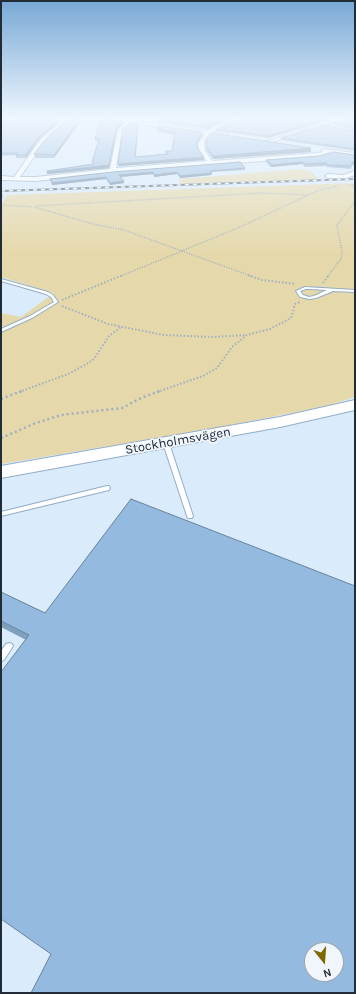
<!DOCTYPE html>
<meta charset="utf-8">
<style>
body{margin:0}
#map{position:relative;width:356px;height:994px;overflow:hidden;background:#daebfc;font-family:Karla,sans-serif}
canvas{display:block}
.frame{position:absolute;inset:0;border:2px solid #212c37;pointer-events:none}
.north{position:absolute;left:304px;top:942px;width:40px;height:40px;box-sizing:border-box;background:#f1f6fc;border:1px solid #9ea5ad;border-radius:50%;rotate:163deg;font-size:11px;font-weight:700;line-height:16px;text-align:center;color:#212c37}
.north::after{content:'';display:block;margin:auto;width:14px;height:18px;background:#7e6800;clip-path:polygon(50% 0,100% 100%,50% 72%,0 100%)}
</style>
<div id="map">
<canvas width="356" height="994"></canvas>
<div class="frame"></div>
<div class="north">N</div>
</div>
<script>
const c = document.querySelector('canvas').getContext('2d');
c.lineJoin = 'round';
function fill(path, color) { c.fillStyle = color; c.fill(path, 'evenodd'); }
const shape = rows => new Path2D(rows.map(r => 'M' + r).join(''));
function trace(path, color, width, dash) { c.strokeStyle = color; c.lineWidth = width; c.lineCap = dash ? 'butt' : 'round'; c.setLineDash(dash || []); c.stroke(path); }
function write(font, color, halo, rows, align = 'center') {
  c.font = font + ' Karla,sans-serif'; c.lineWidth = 3.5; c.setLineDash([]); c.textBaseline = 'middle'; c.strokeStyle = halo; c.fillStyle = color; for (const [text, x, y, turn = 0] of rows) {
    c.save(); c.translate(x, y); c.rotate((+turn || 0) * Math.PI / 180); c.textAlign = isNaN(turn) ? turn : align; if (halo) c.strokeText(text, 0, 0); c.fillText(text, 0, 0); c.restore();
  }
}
fill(shape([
 [302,169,310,171,318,179,180,184,179,179],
 [355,183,355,397,326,406,221,427,1,464,1,313,21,317,54,293,1,277,1,205,7,195]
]), '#e5d8aa');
const lane = shape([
 [1,279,48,292,53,295,58,302,32,318,1,332,1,329,30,316,54,302,51,297,46,294,1,281,1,279],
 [305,287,355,290,355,292,333,291,316,298,309,299,300,297,296,291,305,287],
 [306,289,310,289,327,290,314,296,309,297,303,295,300,291,306,289],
 [166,441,169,443,193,516,192,518,188,518,187,516,163,443,166,441],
 [107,486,109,486,110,488,109,490,1,516,1,512,107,486],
 [9,643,12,644,13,646,4,660,1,661,1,651,6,644,9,643]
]);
const street = shape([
 [43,117,41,119,1,122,1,120,43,117],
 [67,117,72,117,45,141,20,177,36,177,110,169,118,130,126,122,101,117,114,117,207,131,209,129,236,117,242,117,212,132,229,135,229,137,209,135,205,139,204,144,205,151,212,161,318,153,323,152,321,151,324,149,355,153,355,157,331,153,318,157,113,172,36,181,1,180,1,176,14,177,41,139,67,117],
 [131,123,205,134,198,144,199,151,207,161,116,168,122,130,131,123],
 [342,117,350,117,269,143,264,142,342,117],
 [355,171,355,175,343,179,328,178,325,176,328,174,343,175,355,171]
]);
const secondary = shape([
 [355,400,355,410,280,427,1,478,1,466,280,417,355,400]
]);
trace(lane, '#92adc9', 2);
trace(street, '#92adc9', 2);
trace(secondary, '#92adc9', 2);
trace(shape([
 [347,185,355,185],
 [351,185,353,187],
 [335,187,338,186]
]), '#a1b0bf', 1, [1, 1.5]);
trace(shape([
 [352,186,355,188,355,195],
 [1,201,3,195],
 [1,205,34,207,93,224,124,230,251,276],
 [36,206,261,193,307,195],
 [121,276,240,227,319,190,338,186],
 [328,276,341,259,342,252,337,225,355,201]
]), '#a1b0bf', 1.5, [1, 1.5]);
trace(shape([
 [248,275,262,280,296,284],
 [323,283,329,275],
 [62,300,123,275],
 [62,306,108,324,164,335,213,337,246,335],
 [19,392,68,374,85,365,94,359,109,336,121,327],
 [157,392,203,376,217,368,232,347,247,335,270,329,291,318,295,304,300,302]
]), '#a1b0bf', 2, [1.5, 2]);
trace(shape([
 [1,399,22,391],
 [1,438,36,423,61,415,122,408,141,398,160,391]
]), '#a1b0bf', 2.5, [2, 3]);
fill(lane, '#fff');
fill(street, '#fff');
fill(secondary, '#fff');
const rail = shape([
 [1,191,355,179]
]);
trace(rail, '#4f5c68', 2);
trace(rail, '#f1f6fc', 1.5, [4]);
fill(shape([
 [232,117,207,129,159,122,159,120],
 [336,117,268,138,217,131,217,129],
 [355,117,355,151,281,140,281,138,353,131,352,129,333,125,334,122],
 [1,121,58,123,40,138,26,158,16,158,16,155,1,156],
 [123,123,117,130,109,168,47,174,47,173,93,164,92,162,99,141,95,141,95,139],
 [138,123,136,157,166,154,165,151,172,151,174,135,157,132,157,129,202,135,197,144,198,149,204,160,118,166,118,164],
 [60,126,54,158,35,158,34,154],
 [206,141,311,148,311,152,213,159,206,150],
 [355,155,355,165,352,165,351,169,327,167,326,166,305,167,302,164,271,167,266,162,266,160],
 [240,162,245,168,245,170,211,172,211,175,180,178,177,174,154,177,153,174,121,177,124,183,110,185,106,179,52,185,50,179],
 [1,592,45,613,51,954,26,640,1,627]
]), '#80a0c0');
fill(shape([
 [1,117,22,117,1,118],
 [81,117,84,117,54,158,54,155],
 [227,117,232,117,207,129,207,127],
 [329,117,336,117,268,138,268,136],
 [57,121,58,123,40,138,26,158,25,155,40,136],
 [123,121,123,123,117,130,109,168,47,174,47,172,109,165,116,128],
 [202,132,202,135,197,144,197,142],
 [311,148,311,152,213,159,213,156],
 [204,157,204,160,118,166,118,164],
 [302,162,302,164,271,167,272,165],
 [153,172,153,174,119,177,119,175],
 [177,172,177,174,154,177,154,175],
 [212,173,211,175,180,178,180,176],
 [106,177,106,179,52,185,52,183],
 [124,181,124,183,110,185,110,183]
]), '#68829c');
const building = shape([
 [51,117,56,117,57,121,40,136,25,155,16,155,17,153,1,153,1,121,51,117],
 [75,117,81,117,54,155,34,154,46,139,60,126,75,117],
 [101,117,123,121,116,128,109,165,47,172,47,171,94,164,92,162,99,139,95,139,101,117],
 [159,117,192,117,200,118,202,117,227,117,207,127,159,120,159,117],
 [240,117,329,117,268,136,217,129,240,117],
 [348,117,355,117,355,149,281,138,323,125,353,131,353,126,334,122,348,117],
 [131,122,138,123,135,157,168,154,165,151,172,151,175,132,157,129,158,126,202,132,197,142,198,149,204,157,118,164,123,128,131,122],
 [211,133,311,148,213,156,207,147,206,141,211,133],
 [333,152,355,155,355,163,352,162,352,166,328,165,326,163,305,164,302,162,272,165,266,160,319,156,333,152],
 [240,162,245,168,210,171,212,173,180,176,177,172,154,175,153,172,119,175,124,181,110,183,106,177,52,183,50,179,113,172,240,162],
 [131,499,355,586,355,993,31,993,51,954,1,919,1,672,29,635,1,621,1,592,45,613,131,499],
 [312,950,336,950,336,974,312,974,312,950]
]);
fill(building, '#95badf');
trace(building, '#68829c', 1);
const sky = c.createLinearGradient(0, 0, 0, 256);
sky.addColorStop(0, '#78a8d5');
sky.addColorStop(0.46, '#eef6fe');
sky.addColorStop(1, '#eef6fe00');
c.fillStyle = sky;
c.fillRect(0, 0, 356, 256);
write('13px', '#212c37', '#f1f6fc', [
 ["Stockholmsvägen",178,441,-10]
]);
</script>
